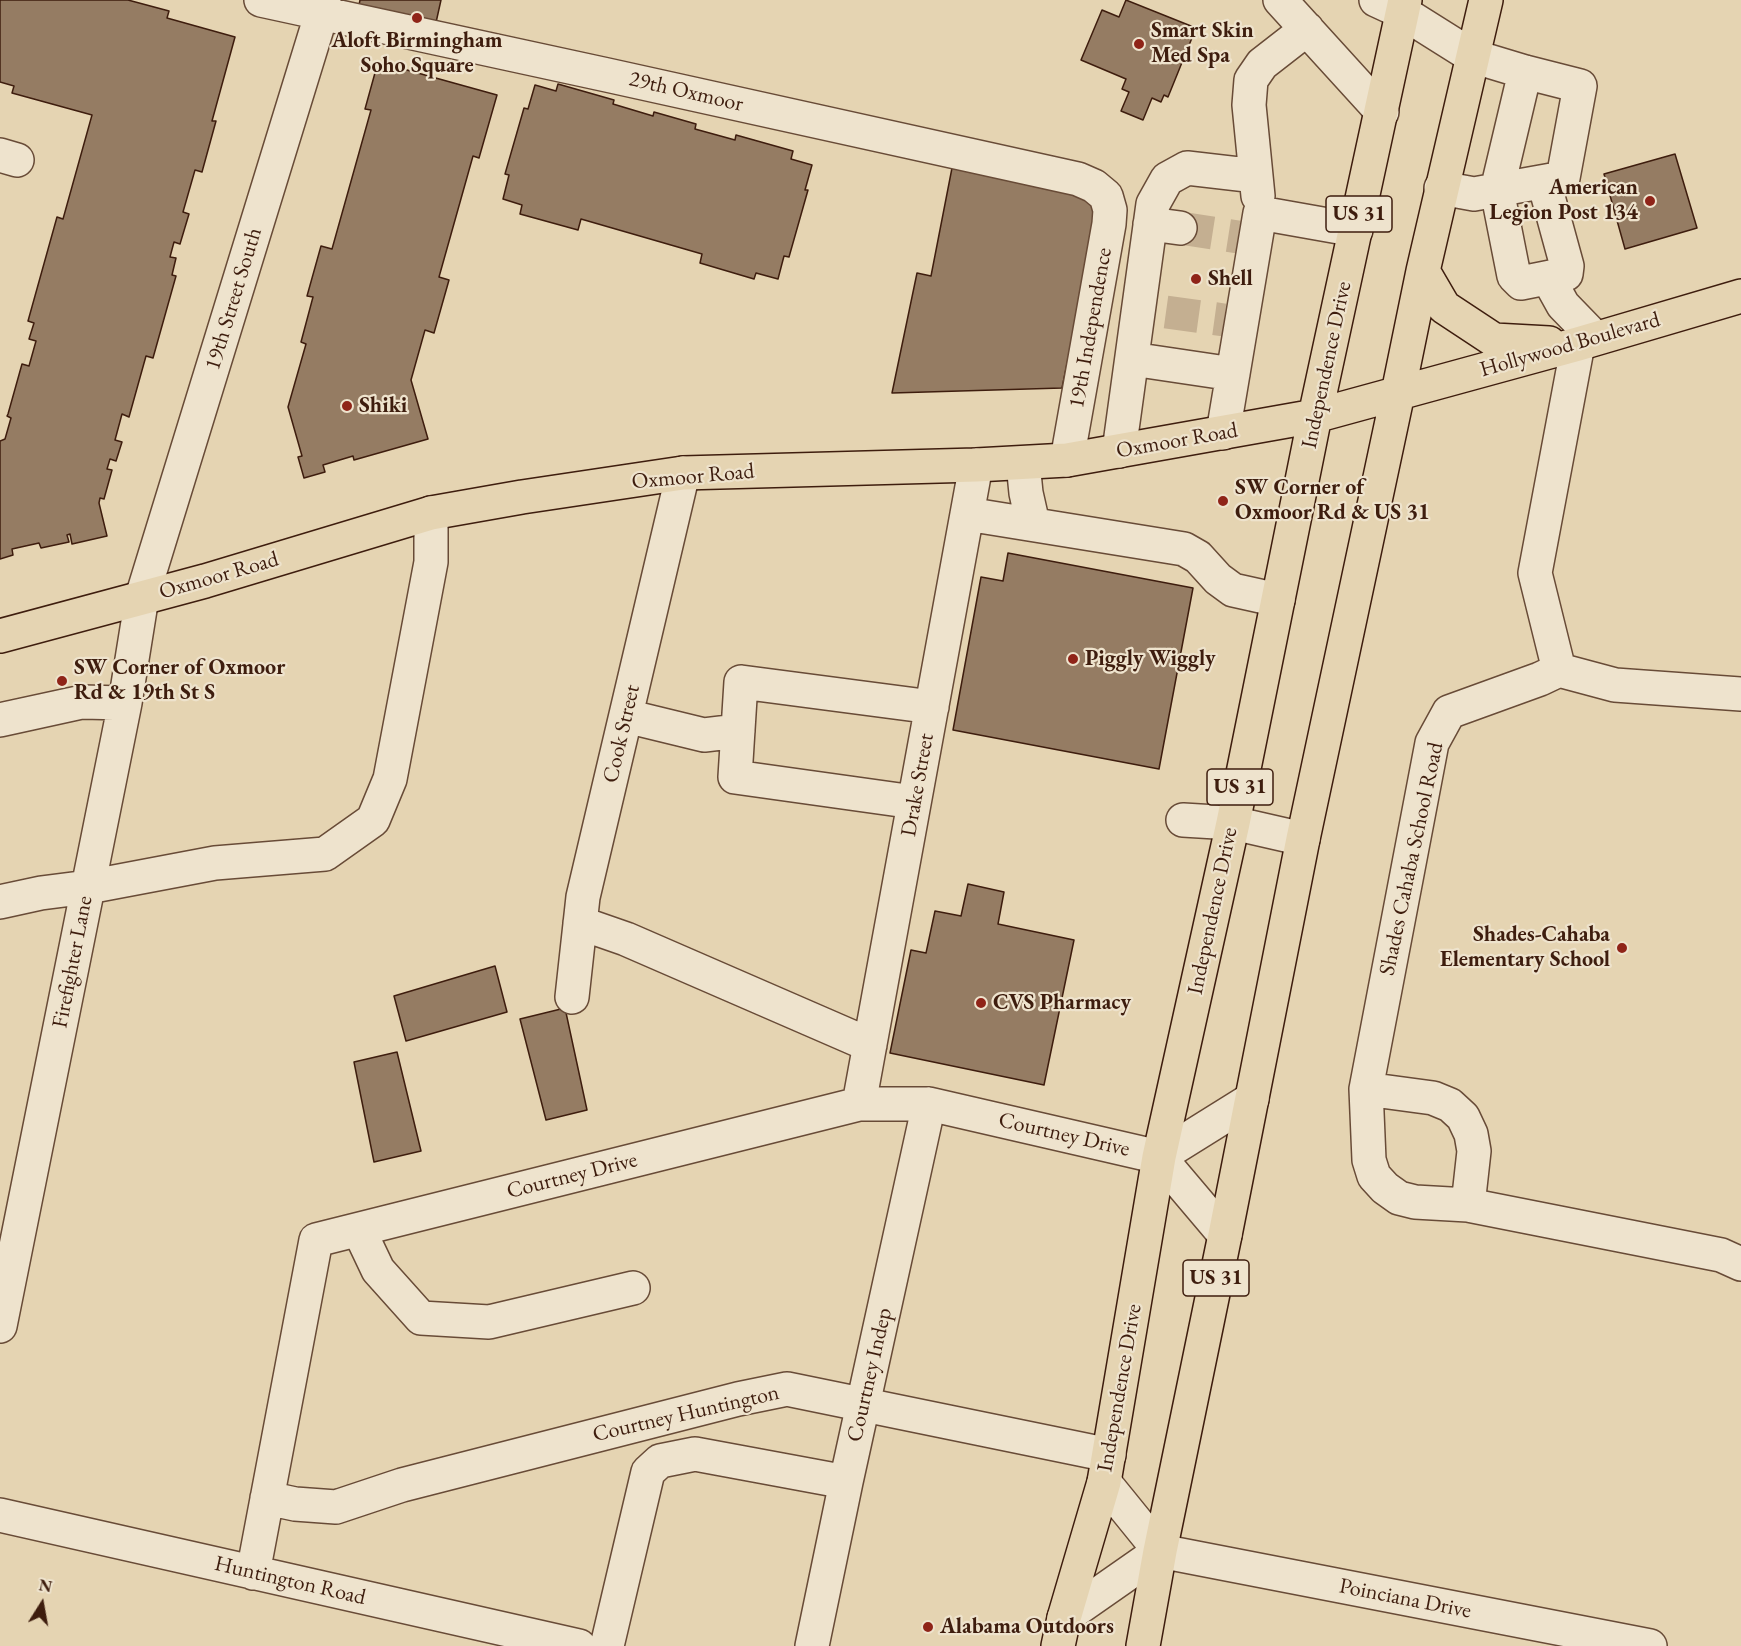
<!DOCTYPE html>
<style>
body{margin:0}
#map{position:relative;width:1741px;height:1646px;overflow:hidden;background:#e5d4b2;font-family:"EB Garamond",serif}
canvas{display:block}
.north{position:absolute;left:12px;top:1574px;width:60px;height:60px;-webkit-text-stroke:4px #eee3cd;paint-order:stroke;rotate:11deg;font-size:16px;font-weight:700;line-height:24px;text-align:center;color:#3e1d0e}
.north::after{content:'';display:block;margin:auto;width:21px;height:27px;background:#3e1d0e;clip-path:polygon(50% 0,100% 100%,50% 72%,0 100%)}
</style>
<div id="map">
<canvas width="1741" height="1646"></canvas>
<div class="north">N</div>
</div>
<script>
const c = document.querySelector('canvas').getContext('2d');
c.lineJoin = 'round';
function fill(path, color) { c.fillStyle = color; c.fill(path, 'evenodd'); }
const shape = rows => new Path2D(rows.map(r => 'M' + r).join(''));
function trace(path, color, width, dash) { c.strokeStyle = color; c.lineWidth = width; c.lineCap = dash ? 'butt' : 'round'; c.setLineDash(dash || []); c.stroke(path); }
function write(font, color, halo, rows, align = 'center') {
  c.font = font + ' "EB Garamond",serif'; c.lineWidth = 4.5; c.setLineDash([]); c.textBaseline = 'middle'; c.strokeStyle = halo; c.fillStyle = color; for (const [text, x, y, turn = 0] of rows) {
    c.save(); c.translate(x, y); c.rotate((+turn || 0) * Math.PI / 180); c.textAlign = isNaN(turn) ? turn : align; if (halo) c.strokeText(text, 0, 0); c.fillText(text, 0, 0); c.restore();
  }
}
const building = shape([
 [0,0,128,0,169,11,167,18,235,37,212,121,216,121,202,172,195,170,183,212,189,214,180,244,174,242,170,257,176,258,172,275,176,276,153,358,146,356,129,417,122,414,115,440,122,442,116,461,110,459,107,469,112,470,104,499,100,498,99,503,107,536,72,544,70,534,67,535,69,542,41,548,39,543,12,549,13,555,0,559,0,441,5,439,11,418,7,416,8,414,22,364,29,366,36,341,29,339,34,323,28,321,57,217,63,219,92,115,12,93,14,86,0,82,0,0],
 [360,0,441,0,435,27,358,10,360,0],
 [1126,0,1196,28,1168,97,1164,95,1161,102,1152,98,1143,120,1121,111,1129,92,1122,89,1126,79,1081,60,1102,10,1119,17,1126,0],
 [378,62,497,95,479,158,473,156,439,277,449,280,434,333,425,330,411,380,428,439,354,460,353,456,323,465,325,472,304,478,298,457,302,456,288,407,306,344,301,342,313,297,307,296,321,246,332,249,371,110,365,109,378,62],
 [558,84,614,100,613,104,653,116,654,112,696,124,695,129,735,140,736,135,793,151,791,159,812,165,805,190,808,190,789,257,784,256,778,279,756,273,754,279,700,263,702,254,581,219,578,230,520,214,522,205,503,199,509,175,505,174,524,108,528,109,535,85,556,91,558,84],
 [1675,154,1697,228,1625,249,1604,174,1675,154],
 [952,168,1086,194,1099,212,1062,388,892,393,917,273,931,276,952,168],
 [1008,553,1193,588,1159,769,953,730,981,577,1003,581,1008,553],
 [968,884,1004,892,998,924,1074,940,1044,1085,890,1053,911,950,926,953,935,911,961,916,968,884],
 [495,966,507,1012,406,1041,394,996,495,966],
 [565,1008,587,1110,546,1120,520,1019,565,1008],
 [397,1052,421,1151,374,1162,354,1062,397,1052]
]);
fill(building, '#957c63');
trace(building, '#3e1d0e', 1.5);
trace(shape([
 [1180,228,1238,237],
 [1166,312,1224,320]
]), '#c4af91', 33, [33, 16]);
const minor = shape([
 [261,0,607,75,1078,179,1094,186,1106,196,1110,210,1109,224,1067,460],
 [1280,0,1382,112],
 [1376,0,1402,12,1472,56,1525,72,1580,86,1563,178,1474,194,1441,188],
 [1525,72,1497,190,1514,276,1521,283,1566,274,1567,266,1544,182],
 [0,155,17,160],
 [1258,196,1249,105,1251,80,1262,64,1307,29],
 [1150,224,1180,228],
 [1548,278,1563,305,1595,338],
 [1132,359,1233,374],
 [1223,433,1260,213,1356,230],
 [1119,451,1153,204,1167,179,1187,168,1256,176],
 [1023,463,1026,493,1033,524],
 [967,514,1184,549,1198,557,1218,579,1233,590,1278,600],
 [1559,670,1535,573,1578,344],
 [626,716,704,735,738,731],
 [0,720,82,702,125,703],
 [914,802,735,777,741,682,932,707],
 [1183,820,1233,823,1303,839],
 [0,902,41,893,88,887,215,863,325,854,373,820,390,779,431,562,431,513],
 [580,923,626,939,870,1045],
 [572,997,583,897,683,473],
 [1366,1089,1432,743,1449,712,1540,679,1559,670,1615,685,1741,694],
 [1366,1089,1433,1098,1450,1105,1463,1117,1471,1134,1474,1151,1468,1205,1415,1202,1399,1198,1385,1188,1374,1176,1369,1160,1366,1089],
 [859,1104,976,465],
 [1159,1157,1252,1099],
 [1468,1205,1721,1255,1741,1264],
 [359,1230,378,1270,421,1318,489,1322,633,1288],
 [0,1326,125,703,142,597,322,12,324,0],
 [1104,1482,1160,1551,1650,1646],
 [267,1498,295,1504,336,1507,402,1485,738,1399,787,1389,1109,1455],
 [0,1515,579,1646],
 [253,1573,316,1240,859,1104,929,1104,1159,1157,1225,1235],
 [1064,1618,1160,1551],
 [607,1646,648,1472,660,1461,695,1454,846,1482],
 [812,1646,846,1482,929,1104]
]);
const major = shape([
 [1423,271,1444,307,1494,340,1549,343],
 [0,636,205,581,431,513,522,497,683,473,976,465,1067,460,1315,416,1578,344,1741,296],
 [1058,1646,1064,1618,1104,1482,1159,1157,1233,823,1315,416,1405,0],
 [1143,1646,1160,1551,1225,1235,1303,839,1398,393,1423,271,1486,0]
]);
trace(minor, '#684b37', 36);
trace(major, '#3e1d0e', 36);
trace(minor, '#eee3cd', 33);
trace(major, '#e5d4b2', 33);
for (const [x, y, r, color] of [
 [417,18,6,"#8f2418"],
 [1139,44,6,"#8f2418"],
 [1650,201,6,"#8f2418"],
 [1196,279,6,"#8f2418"],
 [347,406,6,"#8f2418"],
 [1223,501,6,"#8f2418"],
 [1073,659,6,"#8f2418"],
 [62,681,6,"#8f2418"],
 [1622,948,6,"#8f2418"],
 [981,1003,6,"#8f2418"],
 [928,1627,6,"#8f2418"]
]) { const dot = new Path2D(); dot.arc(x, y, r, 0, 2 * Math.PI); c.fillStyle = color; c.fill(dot); trace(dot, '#eee3cd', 2); }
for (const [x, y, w] of [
 [1359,214,66],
 [1240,787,66],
 [1216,1278,66]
]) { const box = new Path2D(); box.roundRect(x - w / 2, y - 18, w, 36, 4.5); c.fillStyle = '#eee3cd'; c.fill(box); trace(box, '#3e1d0e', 1.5); }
write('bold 21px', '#3e1d0e', null, [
 ["US 31",1359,214],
 ["US 31",1240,787],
 ["US 31",1216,1278]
]);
write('bold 22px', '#3e1d0e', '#eee3cd', [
 ["Smart Skin",1151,31],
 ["Med Spa",1151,56],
 ["Aloft Birmingham",417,41,"center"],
 ["Soho Square",417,66,"center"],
 ["American",1638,188,"right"],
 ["Legion Post 134",1638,213,"right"],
 ["Shell",1208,279],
 ["Shiki",359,406],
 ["SW Corner of",1235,488],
 ["Oxmoor Rd & US 31",1235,513],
 ["Piggly Wiggly",1085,659],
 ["SW Corner of Oxmoor",74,668],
 ["Rd & 19th St S",74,693],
 ["Shades-Cahaba",1610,935,"right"],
 ["Elementary School",1610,960,"right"],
 ["CVS Pharmacy",993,1003],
 ["Alabama Outdoors",940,1627]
], 'left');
write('22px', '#3e1d0e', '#eee3cd', [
 ["29th Oxmoor",686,92,13],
 ["19th Street South",234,299,-73],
 ["19th Independence",1091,328,-80],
 ["Hollywood Boulevard",1570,345,-16],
 ["Independence Drive",1327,365,-78],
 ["Oxmoor Road",1177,441,-10],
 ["Oxmoor Road",693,477,-5],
 ["Oxmoor Road",219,576,-16],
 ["Cook Street",622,734,-77],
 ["Drake Street",918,785,-80],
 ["Shades Cahaba School Road",1412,859,-78],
 ["Independence Drive",1213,911,-78],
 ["Firefighter Lane",73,962,-79],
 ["Courtney Drive",1064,1135,13],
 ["Courtney Drive",572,1176,-14],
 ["Courtney Indep",870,1375,-77],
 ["Independence Drive",1120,1388,-80],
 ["Courtney Huntington",686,1414,-13],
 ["Huntington Road",290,1581,13],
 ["Poinciana Drive",1405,1599,11]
]);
</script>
